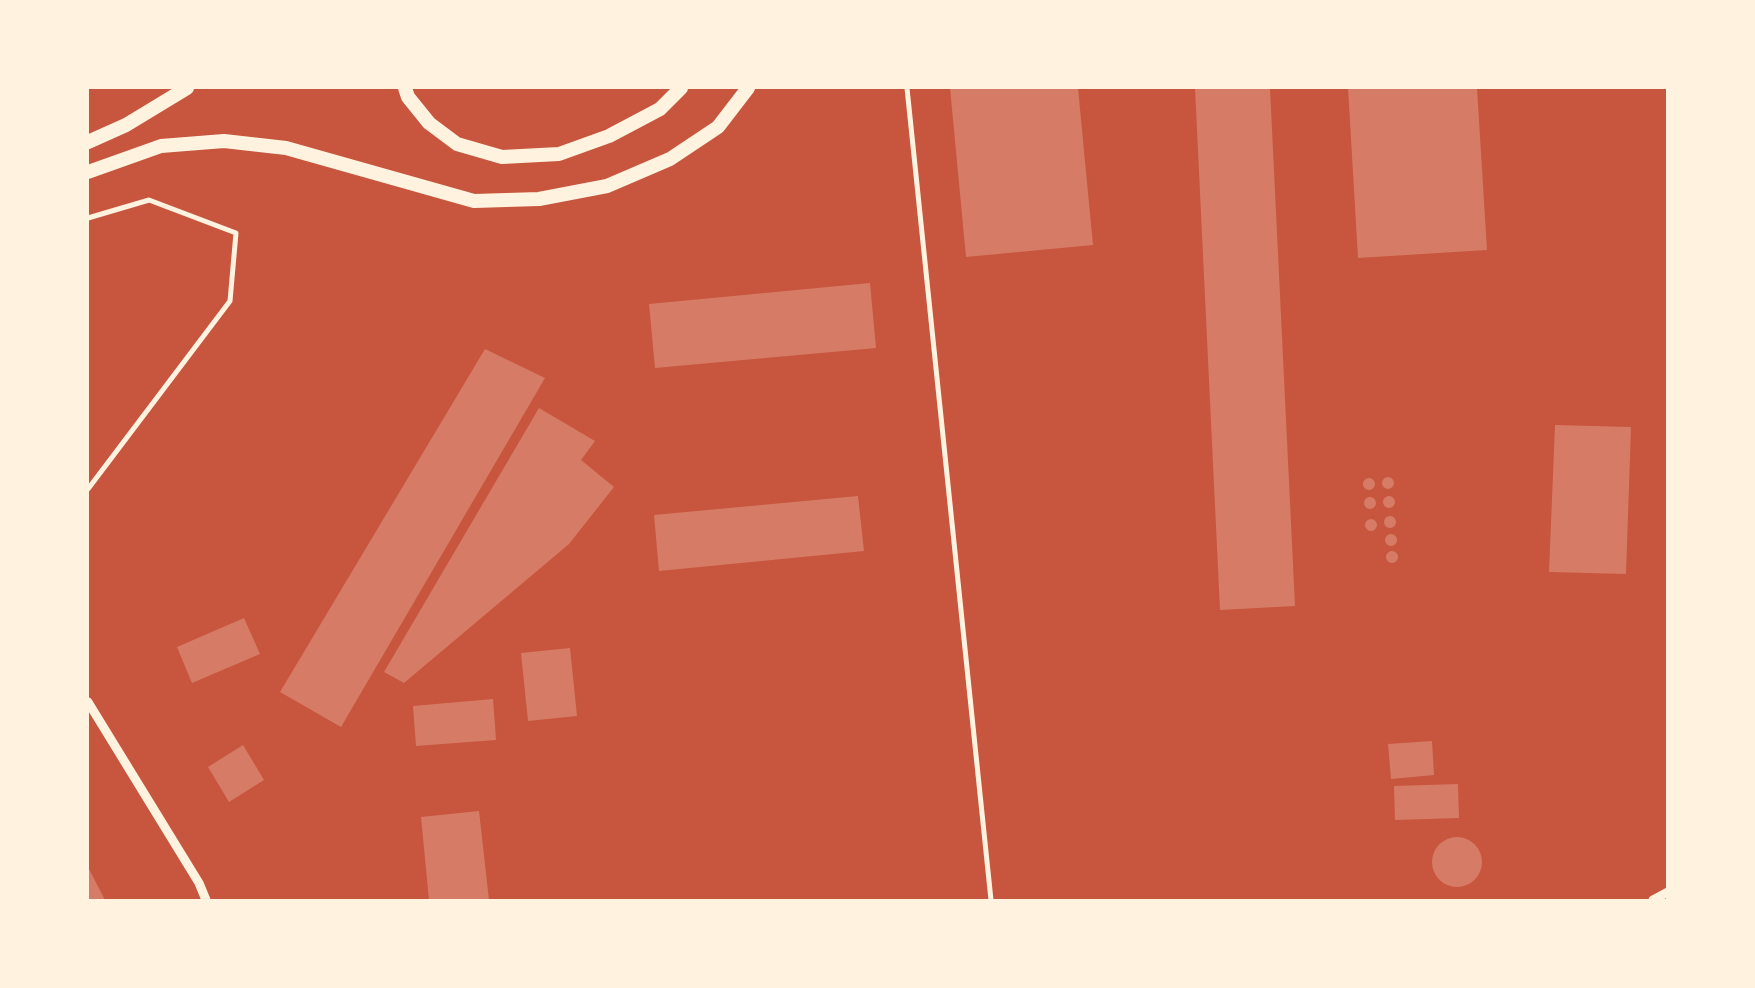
<!DOCTYPE html>
<style>
body{margin:0}
#map{position:relative;width:1755px;height:988px;overflow:hidden;background:#c8553d;font-family:Karla,sans-serif}
canvas{display:block}
.frame{position:absolute;inset:0;border:89px solid #fff3e0;pointer-events:none}
</style>
<div id="map">
<canvas width="1755" height="988"></canvas>
<div class="frame"></div>
</div>
<script>
const c = document.querySelector('canvas').getContext('2d');
c.lineJoin = 'round';
function fill(path, color) { c.fillStyle = color; c.fill(path, 'evenodd'); }
const shape = rows => new Path2D(rows.map(r => 'M' + r).join(''));
function trace(path, color, width, dash) { c.strokeStyle = color; c.lineWidth = width; c.lineCap = dash ? 'butt' : 'round'; c.setLineDash(dash || []); c.stroke(path); }
fill(shape([
 [950,88,1078,88,1093,245,966,257],
 [1195,88,1270,88,1295,606,1220,610],
 [1348,88,1477,88,1487,250,1358,258],
 [870,283,876,348,655,368,649,304],
 [485,349,545,378,341,727,280,692],
 [539,408,595,441,581,460,614,487,569,544,404,683,384,672],
 [1555,425,1631,427,1626,574,1549,572],
 '1382 483a6 6 0 1 1 12 0a6 6 0 1 1-12 0Z',
 '1363 484a6 6 0 1 1 12 0a6 6 0 1 1-12 0Z',
 [858,496,864,551,659,571,654,515],
 '1383 502a6 6 0 1 1 12 0a6 6 0 1 1-12 0Z',
 '1364 503a6 6 0 1 1 12 0a6 6 0 1 1-12 0Z',
 '1384 522a6 6 0 1 1 12 0a6 6 0 1 1-12 0Z',
 '1365 525a6 6 0 1 1 12 0a6 6 0 1 1-12 0Z',
 '1385 540a6 6 0 1 1 12 0a6 6 0 1 1-12 0Z',
 '1386 557a6 6 0 1 1 12 0a6 6 0 1 1-12 0Z',
 [244,618,260,654,192,683,177,647],
 [570,648,577,716,528,721,521,653],
 [493,699,496,740,416,746,413,706],
 [1432,741,1434,775,1391,779,1388,744],
 [243,745,264,780,229,802,208,767],
 [1458,784,1459,818,1395,820,1394,786],
 [479,811,489,900,429,900,421,817],
 '1432 862a25 25 0 1 1 50 0a25 25 0 1 1-50 0Z',
 [88,867,105,900,88,900]
]), '#d67c66');
trace(shape([
 [907,88,991,900],
 [88,218,149,200,236,233,230,301,88,489]
]), '#fff3e0', 5);
trace(shape([
 [88,702,199,883,206,900],
 [1653,900,1668,892]
]), '#fff3e0', 9);
trace(shape([
 [405,88,408,97,429,123,457,144,502,157,559,154,609,136,660,109,681,88],
 [88,142,126,125,187,88],
 [88,172,161,146,224,141,286,148,474,201,539,199,607,186,670,159,718,127,748,88]
]), '#fff3e0', 14);
</script>
